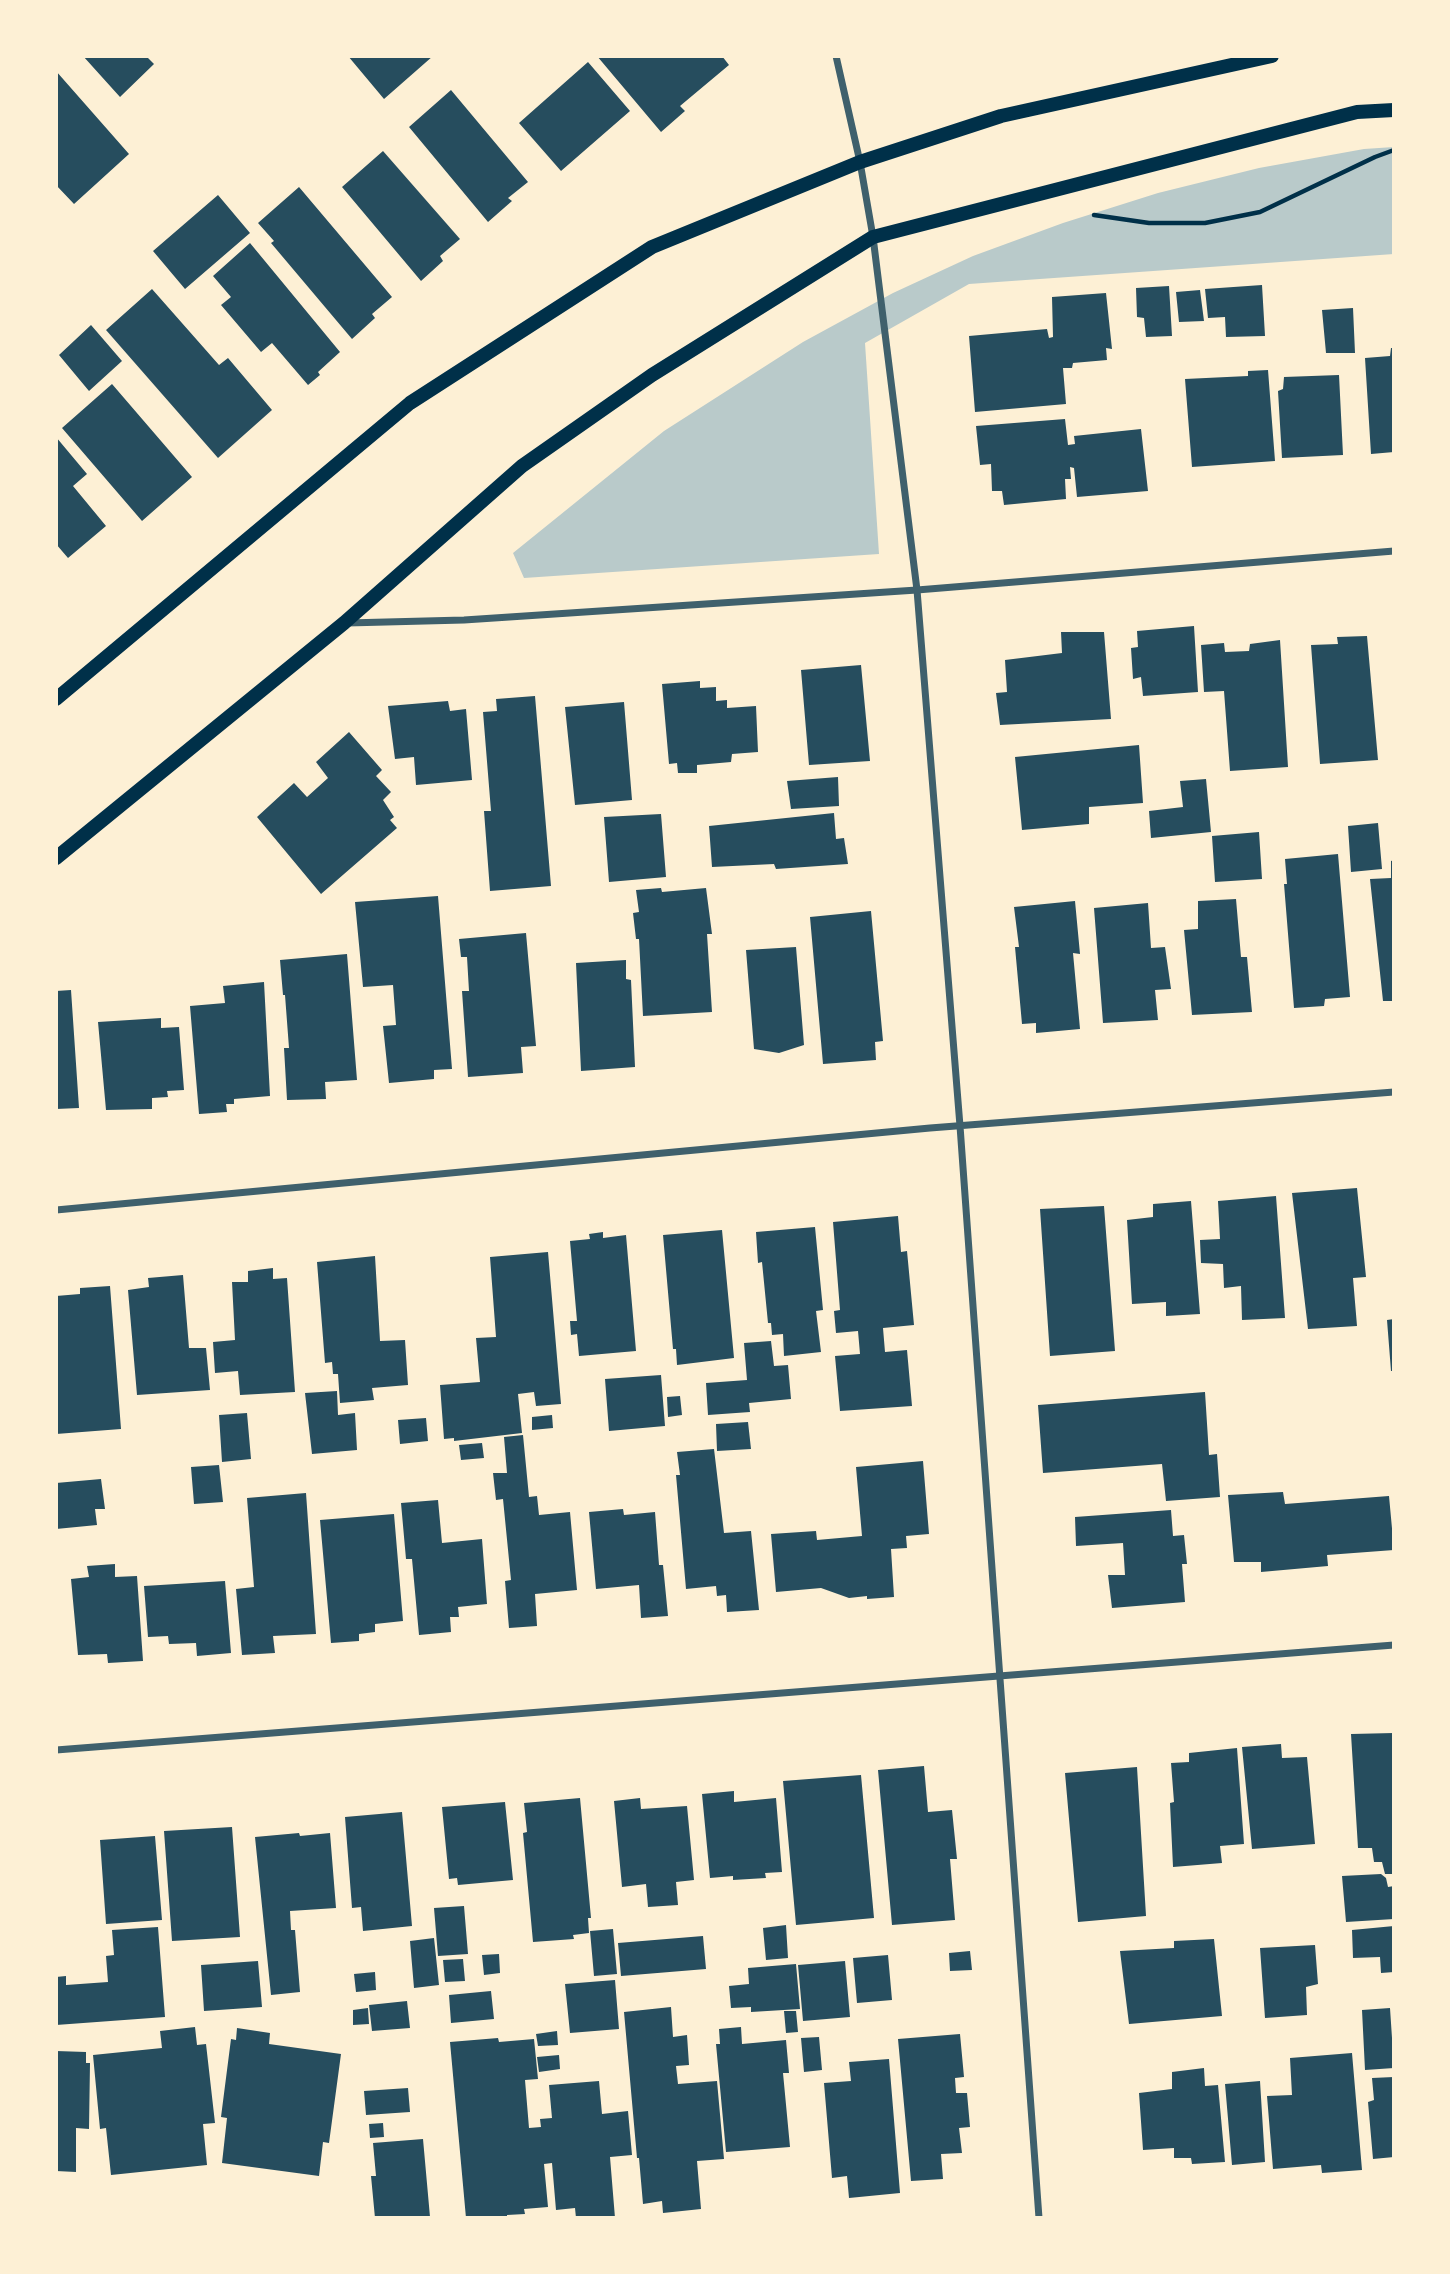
<!DOCTYPE html>
<style>
body{margin:0}
#map{position:relative;width:1450px;height:2274px;overflow:hidden;background:#fdf0d5;font-family:Jost,sans-serif}
canvas{display:block}
.frame{position:absolute;inset:0;border:58px solid #fdf0d5;pointer-events:none}
</style>
<div id="map">
<canvas width="1450" height="2274"></canvas>
<div class="frame"></div>
</div>
<script>
const c = document.querySelector('canvas').getContext('2d');
c.lineJoin = 'round';
function fill(path, color) { c.fillStyle = color; c.fill(path, 'evenodd'); }
const shape = rows => new Path2D(rows.map(r => 'M' + r).join(''));
function trace(path, color, width, dash) { c.strokeStyle = color; c.lineWidth = width; c.lineCap = dash ? 'butt' : 'round'; c.setLineDash(dash || []); c.stroke(path); }
fill(shape([
 [1394,147,1394,254,969,284,865,343,879,554,524,578,513,553,664,431,803,342,893,293,973,256,1063,223,1158,193,1259,168,1364,149]
]), '#b9caca');
fill(shape([
 [83,56,146,56,154,64,120,97],
 [348,56,433,56,384,99],
 [597,56,722,56,729,65,680,106,685,111,661,132],
 [588,62,630,111,561,171,519,123],
 [56,71,129,154,74,204,56,185],
 [451,90,528,182,508,198,512,201,488,222,409,127],
 [383,151,460,239,440,256,443,261,421,281,342,187],
 [299,187,392,297,372,314,375,318,352,339,271,243,274,241,258,223],
 [218,195,250,233,185,289,153,251],
 [250,243,340,352,318,372,320,375,308,385,272,343,261,352,221,305,231,297,213,276],
 [1262,285,1265,336,1226,337,1225,317,1208,318,1205,289],
 [1169,286,1172,336,1146,337,1144,318,1137,317,1136,288],
 [152,289,219,365,228,358,272,410,218,458,106,330],
 [1200,290,1204,321,1179,322,1176,292],
 [1106,293,1112,349,1106,348,1107,360,1073,363,1072,368,1063,368,1066,404,975,412,969,336,1047,329,1049,338,1053,337,1052,297],
 [1353,308,1355,353,1326,353,1322,310],
 [91,325,122,361,89,391,59,355],
 [1391,348,1394,348,1394,452,1371,454,1365,358,1390,356],
 [1268,370,1275,461,1192,467,1185,379,1248,376,1248,371],
 [1339,375,1343,455,1282,458,1278,391,1283,389,1284,377],
 [112,384,192,477,142,521,62,428],
 [1065,419,1068,445,1075,444,1074,436,1141,429,1148,491,1077,497,1074,468,1070,467,1071,479,1065,479,1066,499,1004,505,1002,491,992,491,991,464,980,465,976,426],
 [56,437,87,474,73,486,106,526,68,558,56,544],
 [1194,626,1198,692,1143,696,1141,677,1133,679,1131,648,1138,647,1137,631],
 [1061,632,1104,632,1111,719,1000,725,996,693,1007,692,1005,660,1062,653],
 [1367,636,1378,760,1320,764,1311,645,1338,644,1337,637],
 [1280,640,1288,767,1230,771,1224,691,1204,692,1201,645,1224,643,1225,652,1249,651,1250,644],
 [861,665,870,761,809,765,801,670],
 [700,681,700,688,716,687,716,701,727,700,727,708,756,706,758,752,732,754,731,762,697,765,697,773,678,773,677,763,669,764,662,684],
 [535,696,551,886,490,891,484,811,491,811,483,712,497,711,496,699],
 [448,701,450,711,466,709,472,780,416,785,414,757,395,759,388,706],
 [624,702,632,800,575,805,565,707],
 [349,732,382,770,376,776,391,792,383,800,394,817,390,820,397,828,321,894,257,817,294,783,307,797,328,778,316,762],
 [1139,745,1143,803,1089,807,1089,824,1022,830,1015,757],
 [838,777,839,806,791,809,787,781],
 [1206,779,1211,832,1151,838,1149,811,1183,807,1180,781],
 [834,813,836,839,844,838,848,864,776,869,774,864,712,867,709,826],
 [661,814,666,877,609,882,604,817],
 [1378,823,1382,869,1351,872,1348,826],
 [1259,832,1262,879,1215,882,1212,836],
 [1338,854,1350,997,1325,999,1324,1006,1294,1008,1284,884,1287,884,1285,859],
 [1394,860,1394,1001,1383,1001,1370,879,1391,878,1391,861],
 [661,888,662,892,706,888,712,934,707,934,712,1012,643,1016,639,939,636,939,633,913,639,912,636,890],
 [438,896,452,1069,434,1070,434,1079,389,1083,383,1026,396,1025,393,985,363,987,355,902],
 [1236,899,1241,957,1247,957,1252,1012,1192,1015,1184,930,1198,929,1198,901],
 [1075,901,1080,954,1073,953,1080,1029,1036,1033,1036,1023,1022,1024,1015,947,1019,947,1014,907],
 [1148,903,1151,948,1165,947,1171,989,1155,990,1158,1020,1103,1023,1094,908],
 [871,911,883,1041,875,1042,876,1060,823,1064,810,917],
 [526,933,536,1046,521,1047,523,1073,468,1077,462,991,469,991,467,957,461,957,459,939],
 [796,947,804,1045,779,1053,754,1049,746,950],
 [347,954,357,1080,325,1082,326,1099,287,1100,284,1048,289,1048,285,995,283,995,280,960],
 [626,960,626,979,631,980,635,1067,581,1071,576,963],
 [264,982,270,1096,234,1099,234,1104,226,1104,227,1112,199,1114,190,1006,225,1003,223,986],
 [71,990,79,1108,56,1109,56,991],
 [161,1018,161,1028,179,1027,184,1090,167,1091,168,1097,152,1098,152,1109,106,1110,98,1022],
 [1357,1188,1366,1277,1353,1278,1357,1326,1308,1329,1292,1193],
 [1276,1196,1285,1318,1242,1320,1241,1286,1224,1288,1223,1264,1201,1263,1200,1240,1220,1239,1218,1201],
 [1191,1201,1200,1314,1166,1316,1166,1302,1132,1304,1127,1220,1153,1217,1153,1204],
 [1104,1206,1115,1351,1050,1356,1040,1209],
 [898,1216,901,1252,907,1251,914,1325,883,1328,885,1352,907,1350,912,1406,840,1411,835,1356,860,1354,858,1331,836,1333,834,1311,840,1310,833,1222],
 [815,1227,823,1310,816,1311,821,1352,784,1356,783,1334,772,1335,771,1323,768,1323,762,1262,758,1263,756,1232],
 [722,1230,734,1358,677,1365,676,1349,673,1349,663,1235],
 [603,1232,603,1238,626,1235,636,1351,579,1356,577,1334,571,1335,570,1321,577,1321,570,1241,590,1239,589,1234],
 [548,1252,561,1404,536,1406,534,1392,518,1394,522,1433,454,1441,454,1438,444,1439,440,1385,480,1382,476,1338,496,1337,490,1257],
 [375,1256,380,1341,405,1340,408,1385,372,1388,374,1400,340,1403,338,1374,333,1374,332,1362,325,1363,317,1262],
 [273,1268,273,1279,287,1278,295,1392,240,1395,238,1371,215,1373,213,1342,235,1340,232,1282,248,1282,248,1271],
 [183,1275,189,1348,206,1348,210,1390,137,1395,128,1290,149,1287,148,1278],
 [110,1286,121,1429,56,1434,56,1296,80,1294,80,1288],
 [1394,1319,1394,1371,1391,1371,1387,1320],
 [771,1341,774,1366,788,1365,791,1399,749,1403,750,1412,708,1415,706,1383,747,1380,744,1343],
 [661,1375,665,1426,609,1431,605,1379],
 [337,1391,338,1415,355,1413,357,1450,312,1454,305,1393],
 [1205,1392,1209,1455,1217,1454,1220,1497,1166,1501,1162,1464,1043,1473,1038,1405],
 [680,1396,682,1415,668,1417,667,1397],
 [247,1413,251,1459,222,1462,219,1415],
 [552,1415,553,1428,532,1430,532,1417],
 [426,1418,428,1441,400,1444,398,1420],
 [748,1422,751,1449,717,1451,716,1424],
 [523,1435,529,1497,537,1496,539,1515,570,1512,577,1590,535,1594,537,1626,509,1628,505,1581,511,1580,503,1499,496,1500,493,1473,507,1473,504,1437],
 [482,1443,484,1458,461,1460,459,1445],
 [714,1449,724,1533,751,1531,759,1610,727,1612,726,1595,717,1596,716,1586,686,1589,676,1475,680,1475,677,1452],
 [923,1461,929,1534,906,1536,907,1548,891,1549,894,1597,867,1599,867,1596,849,1598,821,1588,776,1592,771,1534,816,1531,817,1540,862,1536,856,1467],
 [219,1465,223,1502,194,1504,191,1467],
 [101,1479,105,1509,95,1509,97,1525,56,1529,56,1483],
 [1283,1492,1285,1504,1389,1496,1394,1550,1327,1555,1328,1566,1261,1572,1261,1562,1234,1562,1228,1495],
 [306,1493,316,1634,273,1636,275,1653,242,1655,236,1589,254,1587,247,1498],
 [438,1500,442,1543,482,1539,487,1604,458,1607,459,1617,450,1617,451,1632,419,1635,412,1559,406,1559,401,1503],
 [623,1509,624,1515,655,1512,659,1565,663,1565,668,1616,641,1618,639,1585,596,1589,589,1512],
 [1171,1510,1173,1536,1184,1535,1187,1564,1182,1564,1185,1602,1112,1608,1108,1575,1125,1575,1123,1543,1076,1546,1075,1517],
 [394,1514,403,1621,375,1624,375,1632,359,1634,359,1641,331,1643,320,1520],
 [115,1564,115,1577,137,1576,143,1661,108,1663,107,1654,78,1655,71,1579,89,1577,87,1566],
 [225,1581,231,1653,197,1656,196,1643,169,1644,168,1636,148,1637,144,1586],
 [1394,1733,1394,1874,1385,1874,1382,1862,1374,1862,1372,1848,1358,1848,1351,1734],
 [1281,1744,1282,1758,1307,1757,1315,1844,1252,1849,1242,1747],
 [1237,1748,1244,1844,1220,1846,1222,1863,1173,1867,1170,1803,1174,1802,1171,1763,1189,1762,1189,1753],
 [924,1766,928,1812,952,1810,957,1859,950,1859,955,1920,892,1925,878,1770],
 [1137,1767,1146,1916,1078,1922,1065,1773],
 [861,1775,874,1918,796,1925,783,1781],
 [734,1791,734,1802,776,1798,782,1872,765,1873,766,1878,733,1880,733,1876,710,1878,702,1794],
 [580,1798,591,1918,588,1918,589,1933,573,1935,574,1939,533,1942,523,1833,527,1832,524,1803],
 [640,1798,641,1809,687,1806,694,1880,676,1882,678,1905,648,1907,646,1884,622,1887,614,1801],
 [505,1802,513,1880,458,1885,457,1878,449,1879,442,1807],
 [402,1812,412,1926,363,1931,361,1907,352,1908,345,1817],
 [232,1827,240,1937,172,1941,164,1831],
 [299,1833,300,1836,330,1833,336,1908,290,1911,291,1930,295,1930,300,1992,271,1995,255,1837],
 [155,1836,162,1920,106,1924,100,1840],
 [1381,1874,1386,1878,1388,1887,1394,1886,1394,1919,1346,1922,1342,1876],
 [464,1906,468,1954,438,1956,434,1908],
 [786,1925,788,1958,766,1960,763,1928],
 [1394,1926,1394,1972,1381,1973,1380,1957,1353,1958,1352,1930],
 [158,1927,165,2017,56,2025,56,1977,66,1976,66,1985,108,1982,106,1956,114,1955,112,1930],
 [613,1929,617,1974,594,1976,590,1931],
 [703,1936,706,1969,621,1976,618,1943],
 [434,1938,439,1985,414,1988,410,1941],
 [1214,1939,1222,2016,1129,2024,1120,1951,1174,1948,1174,1941],
 [1315,1945,1318,1984,1306,1987,1307,2015,1265,2018,1260,1948],
 [970,1951,972,1970,950,1971,949,1953],
 [499,1954,500,1973,484,1975,482,1955],
 [888,1955,892,2000,857,2003,853,1958],
 [463,1959,465,1981,445,1982,443,1960],
 [258,1961,262,2007,204,2011,201,1965],
 [845,1961,850,2017,803,2021,798,1965],
 [796,1964,800,2009,751,2012,751,2007,731,2008,729,1986,749,1984,748,1968],
 [375,1972,376,1990,356,1992,354,1974],
 [615,1980,619,2029,570,2033,565,1984],
 [491,1991,494,2019,451,2023,449,1995],
 [407,2001,410,2028,372,2031,369,2005],
 [671,2007,673,2037,687,2035,689,2065,676,2066,678,2084,717,2081,724,2159,697,2161,701,2209,663,2213,662,2201,643,2204,639,2158,637,2158,624,2012],
 [368,2008,369,2024,353,2025,353,2010],
 [1390,2008,1394,2068,1365,2070,1362,2010],
 [784,2011,796,2011,798,2032,786,2033],
 [195,2027,197,2045,206,2044,215,2123,203,2124,207,2165,111,2175,106,2128,100,2129,93,2055,162,2048,160,2031],
 [741,2027,742,2044,786,2040,789,2073,783,2073,790,2147,726,2152,716,2044,720,2044,719,2029],
 [237,2028,270,2033,269,2044,341,2054,329,2143,323,2142,319,2176,222,2163,227,2118,221,2117,231,2039,236,2040],
 [557,2031,558,2045,538,2046,536,2034],
 [960,2034,964,2077,955,2078,956,2093,967,2093,970,2127,959,2128,962,2153,941,2154,943,2179,911,2181,898,2039],
 [819,2037,822,2070,804,2072,801,2038],
 [498,2038,499,2042,534,2039,538,2079,525,2080,529,2128,541,2127,540,2119,552,2118,549,2085,599,2081,602,2114,628,2111,632,2155,610,2157,615,2218,576,2218,575,2208,556,2210,552,2163,544,2164,548,2207,524,2209,525,2214,507,2215,507,2218,466,2218,450,2042],
 [56,2051,86,2052,86,2063,90,2063,89,2129,76,2128,76,2172,56,2171],
 [1352,2053,1362,2170,1322,2173,1321,2165,1273,2169,1267,2096,1292,2095,1290,2058],
 [559,2055,560,2069,539,2072,537,2057],
 [889,2059,900,2193,849,2198,847,2176,832,2178,824,2083,851,2081,849,2062],
 [1204,2068,1205,2086,1218,2085,1225,2162,1192,2164,1191,2158,1174,2158,1174,2148,1143,2150,1139,2093,1172,2089,1172,2072],
 [1394,2077,1394,2157,1373,2159,1368,2102,1374,2100,1372,2078],
 [1260,2081,1265,2162,1232,2165,1225,2084],
 [408,2088,410,2112,366,2115,364,2091],
 [383,2123,384,2137,370,2138,369,2124],
 [423,2139,430,2217,375,2218,371,2176,376,2176,373,2143]
]), '#264d5e');
trace(shape([
 [1094,215,1149,223,1205,223,1260,212,1375,157,1394,150]
]), '#003049', 4.5);
trace(shape([
 [836,56,860,162,873,237,917,590,960,1126,1039,2218],
 [347,623,464,620,917,590,1394,551],
 [56,1210,930,1128,1394,1092],
 [56,1750,1394,1645]
]), '#3f606c', 7);
trace(shape([
 [56,699,410,403,652,247,860,162,1001,116,1272,56],
 [56,858,344,623,522,466,652,375,873,237,1357,112,1394,110]
]), '#003049', 14);
</script>
